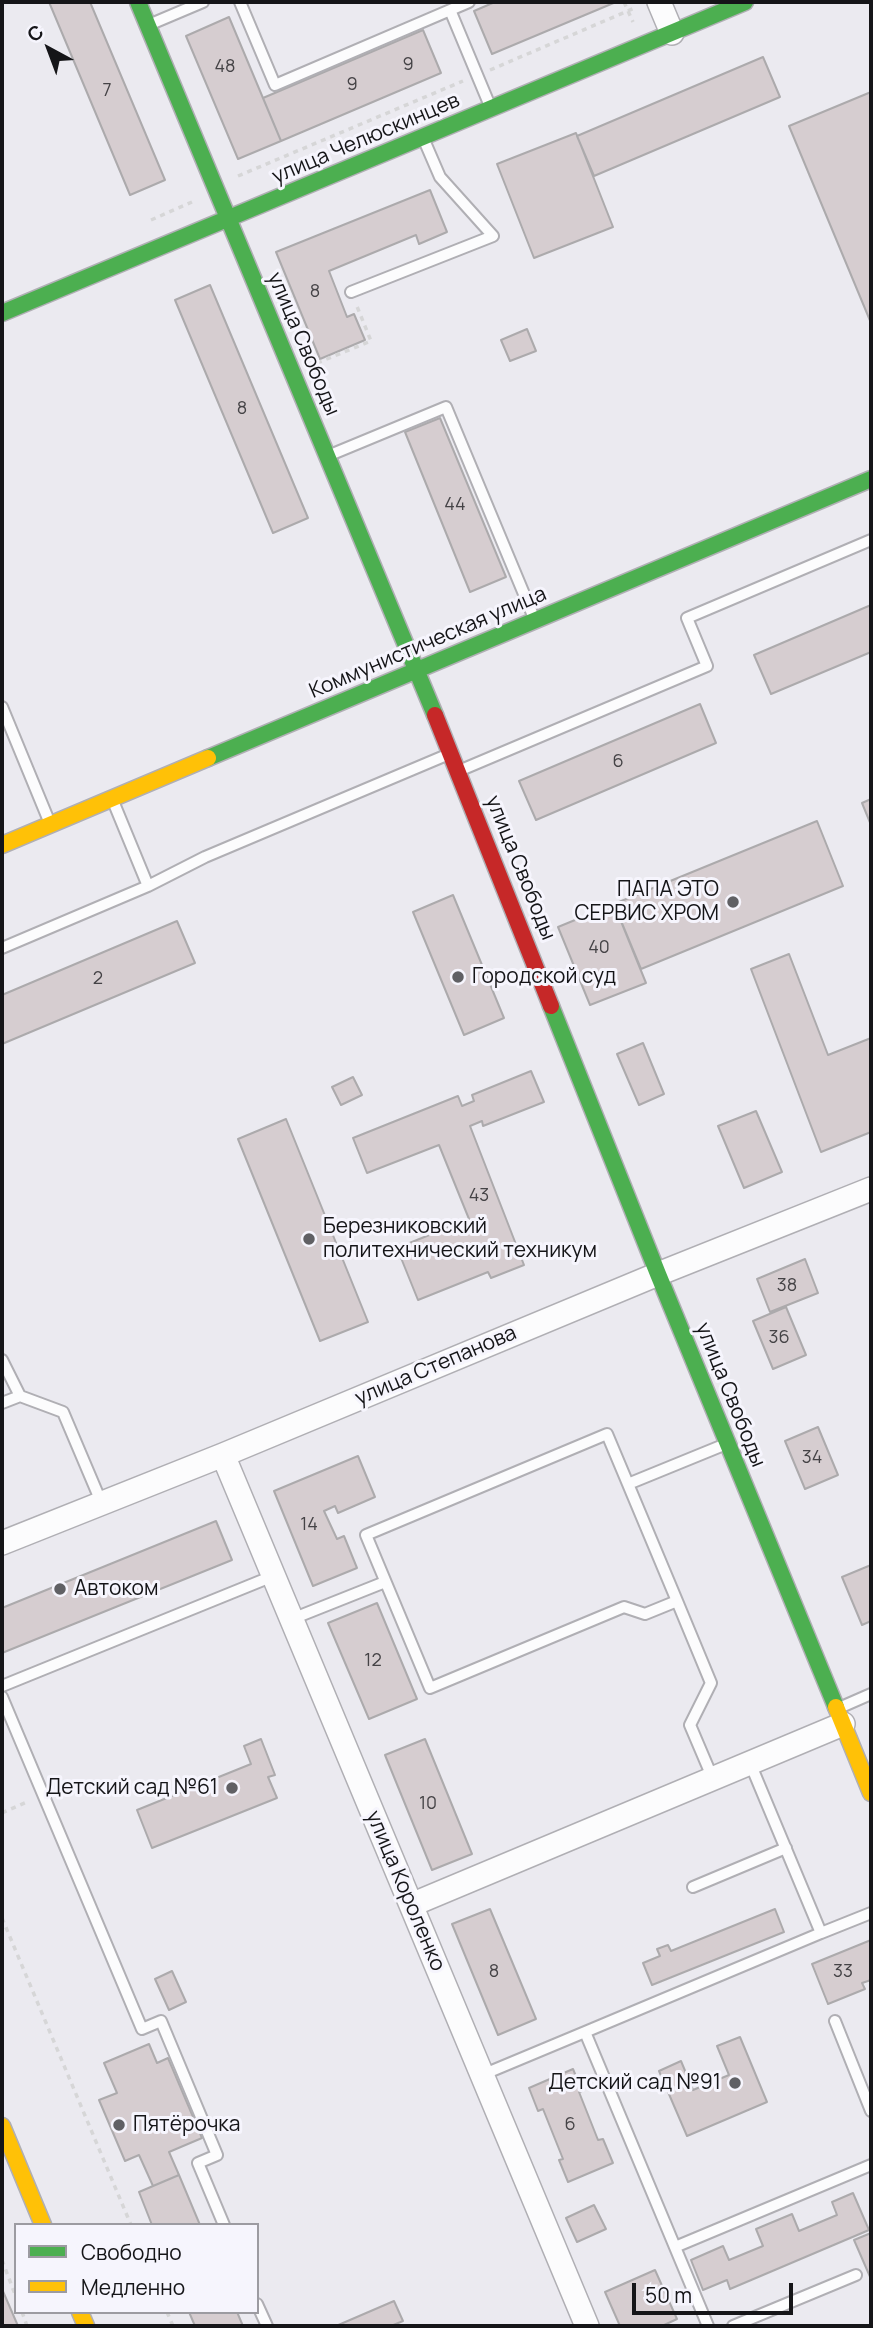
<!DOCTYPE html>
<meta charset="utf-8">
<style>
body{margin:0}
#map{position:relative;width:873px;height:2328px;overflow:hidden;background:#ebeaf0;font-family:Manrope,sans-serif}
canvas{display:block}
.frame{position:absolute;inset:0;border:4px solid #151518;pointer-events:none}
.legend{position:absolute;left:14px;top:2223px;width:245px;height:91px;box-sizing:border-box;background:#f6f5fd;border:2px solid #9c9ba1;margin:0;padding:9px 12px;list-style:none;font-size:21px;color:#151518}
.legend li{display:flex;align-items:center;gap:14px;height:35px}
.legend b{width:35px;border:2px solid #9c9ba1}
.north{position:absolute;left:14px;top:14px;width:70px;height:70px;-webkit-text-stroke:5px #f6f5fd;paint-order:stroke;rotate:319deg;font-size:19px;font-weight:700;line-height:28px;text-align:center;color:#151518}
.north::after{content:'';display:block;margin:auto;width:24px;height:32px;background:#151518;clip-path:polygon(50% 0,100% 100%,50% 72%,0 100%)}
.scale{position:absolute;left:632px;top:2283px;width:161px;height:32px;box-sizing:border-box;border:4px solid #151518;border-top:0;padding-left:9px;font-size:21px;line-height:24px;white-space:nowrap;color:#151518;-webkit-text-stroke:5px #f6f5fd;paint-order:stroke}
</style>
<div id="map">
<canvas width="873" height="2328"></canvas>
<div class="frame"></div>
<ul class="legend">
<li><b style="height:9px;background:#4caf50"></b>Свободно</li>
<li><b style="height:9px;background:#ffc107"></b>Медленно</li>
</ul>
<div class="north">С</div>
<div class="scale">50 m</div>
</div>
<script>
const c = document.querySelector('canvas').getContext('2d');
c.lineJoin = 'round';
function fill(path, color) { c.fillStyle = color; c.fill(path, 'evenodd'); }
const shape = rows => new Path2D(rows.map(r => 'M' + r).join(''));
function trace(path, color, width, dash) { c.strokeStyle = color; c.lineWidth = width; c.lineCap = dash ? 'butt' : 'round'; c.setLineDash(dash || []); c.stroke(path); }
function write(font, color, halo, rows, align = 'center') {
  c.font = font + ' Manrope,sans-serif'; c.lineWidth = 6; c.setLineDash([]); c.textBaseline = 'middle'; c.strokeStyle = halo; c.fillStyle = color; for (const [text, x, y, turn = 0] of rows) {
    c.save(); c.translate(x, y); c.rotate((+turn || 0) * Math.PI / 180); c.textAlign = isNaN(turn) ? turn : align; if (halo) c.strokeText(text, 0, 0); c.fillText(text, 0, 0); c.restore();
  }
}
const building = shape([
 [49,2,90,2,165,180,130,195,49,2],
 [495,2,616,2,492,54,474,11,495,2],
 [229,17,281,141,238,159,186,36,229,17],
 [423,30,441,73,281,141,263,98,423,30],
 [763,57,780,97,594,176,577,136,763,57],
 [871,92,871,323,789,126,871,92],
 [576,133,613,227,534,258,497,164,576,133],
 [430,190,447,232,419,244,416,235,329,271,347,317,354,314,365,340,320,359,276,252,430,190],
 [210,285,308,518,273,533,175,300,210,285],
 [527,329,536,351,510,361,501,340,527,329],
 [440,418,506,577,470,592,405,432,440,418],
 [871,605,871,652,771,694,754,655,871,605],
 [700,704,716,743,536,820,519,781,700,704],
 [871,799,871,825,862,803,871,799],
 [817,821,843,886,641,969,614,904,817,821],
 [453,895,504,1018,464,1035,413,912,453,895],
 [614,904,646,983,590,1005,558,927,614,904],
 [177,921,195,963,2,1044,2,995,177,921],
 [789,954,828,1055,871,1038,871,1132,821,1152,751,969,789,954],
 [643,1043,664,1094,639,1105,617,1054,643,1043],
 [531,1071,544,1102,483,1126,482,1121,470,1126,524,1265,491,1278,488,1272,418,1300,397,1248,469,1219,439,1145,367,1173,353,1138,458,1096,462,1106,474,1101,472,1095,531,1071],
 [353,1077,362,1095,341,1105,332,1087,353,1077],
 [756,1111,782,1172,744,1188,718,1126,756,1111],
 [286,1119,368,1322,320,1341,238,1139,286,1119],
 [805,1259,818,1293,770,1312,757,1279,805,1259],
 [786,1307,806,1355,773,1369,753,1321,786,1307],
 [818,1427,838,1475,805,1489,785,1441,818,1427],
 [358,1456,375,1497,338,1513,335,1506,324,1511,337,1539,344,1536,357,1568,313,1586,274,1491,358,1456],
 [216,1521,232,1560,2,1653,2,1608,216,1521],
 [871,1565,871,1621,862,1625,842,1577,871,1565],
 [377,1603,417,1699,369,1719,328,1623,377,1603],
 [261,1739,275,1775,268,1777,277,1798,152,1848,137,1810,251,1764,244,1746,261,1739],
 [425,1739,472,1854,432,1870,385,1755,425,1739],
 [490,1909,536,2019,498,2035,452,1924,490,1909],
 [775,1909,784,1932,652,1985,643,1963,660,1956,657,1949,668,1945,671,1951,775,1909],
 [871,1940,871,1980,862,1983,865,1989,828,2004,812,1964,871,1940],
 [172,1971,186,2002,169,2010,155,1979,172,1971],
 [740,2037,767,2102,687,2136,659,2071,681,2061,693,2090,729,2075,717,2046,740,2037],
 [149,2044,157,2063,168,2058,202,2138,169,2152,179,2175,153,2186,139,2155,125,2161,99,2100,117,2093,104,2063,149,2044],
 [573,2069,582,2091,579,2092,598,2140,603,2139,613,2163,568,2182,559,2160,563,2159,543,2109,538,2111,529,2088,573,2069],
 [179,2175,200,2225,152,2225,139,2192,179,2175],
 [853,2193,869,2230,730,2289,727,2280,703,2290,691,2260,723,2246,729,2260,763,2246,756,2229,792,2214,799,2231,837,2215,832,2202,853,2193],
 [594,2205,606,2229,577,2242,566,2218,594,2205],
 [871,2233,871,2279,854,2240,871,2233],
 [655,2270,677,2319,662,2326,620,2326,605,2292,655,2270],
 [2,2289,18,2326,2,2326,2,2289],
 [394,2301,403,2321,391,2326,336,2326,394,2301],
 [189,2312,237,2312,243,2326,195,2326,189,2312]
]);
fill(building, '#d6cdd0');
trace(building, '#acaaac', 2);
const lane = shape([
 [240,2,275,85,469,2],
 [450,10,490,106],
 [151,24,203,2],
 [351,292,493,236,440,177,424,140],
 [330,455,446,407,534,618],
 [2,707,49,821],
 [461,770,707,666,687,618,871,540],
 [113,801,148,886],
 [2,948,148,886,205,857,449,754],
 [2,1360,20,1396],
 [2,1403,20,1396,63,1412,102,1504],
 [628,1484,726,1444],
 [677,1601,645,1614,624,1607,430,1688,366,1535,607,1434,628,1484,677,1601,711,1683,690,1725,713,1779],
 [292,1619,385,1582],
 [2,1686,273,1576],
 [2,1697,142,2029,161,2021,217,2155,198,2163,224,2225],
 [839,1708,871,1694],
 [750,1763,821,1933,871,1913],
 [693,1887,786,1848],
 [835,2021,871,2111],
 [585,2032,821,1933],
 [482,2075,585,2032,708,2326],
 [675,2247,871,2165],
 [257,2304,267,2326],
 [733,2326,856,2275]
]);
const street = shape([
 [659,2,672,33],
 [223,1455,587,2326],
 [2,1543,223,1455,658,1274,871,1189],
 [411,1905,843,1724]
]);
const fast = shape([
 [138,2,435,715],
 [2,313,745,2],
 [208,758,871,479],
 [551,1006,658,1274,836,1707]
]);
const slow = shape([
 [2,845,208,758],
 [836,1707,871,1793],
 [2,2126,43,2225],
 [80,2312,86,2326]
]);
const jam = shape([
 [435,715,551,1006]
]);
trace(lane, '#b0afb4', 14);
trace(street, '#b0afb4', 26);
trace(fast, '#b0afb4', 19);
trace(slow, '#b0afb4', 19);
trace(jam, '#b0afb4', 19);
trace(shape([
 [624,2,633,22],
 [490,70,637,7],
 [238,176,463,81],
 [151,220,192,202],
 [317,363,371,341,356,304],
 [2,1813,29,1801],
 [2,1918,131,2225],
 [2,2260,16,2297],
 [22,2312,27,2326],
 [167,2312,173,2326]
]), '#d6d6d7', 3.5, [5, 5]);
trace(lane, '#fcfcfd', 10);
trace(street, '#fcfcfd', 23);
trace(fast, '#4caf50', 16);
trace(slow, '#ffc107', 16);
trace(jam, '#c62828', 16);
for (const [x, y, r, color] of [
 [733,902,7,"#606064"],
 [458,977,7,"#606064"],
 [309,1239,7,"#606064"],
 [60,1589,7,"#606064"],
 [232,1788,7,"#606064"],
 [735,2083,7,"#606064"],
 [119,2125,7,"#606064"]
]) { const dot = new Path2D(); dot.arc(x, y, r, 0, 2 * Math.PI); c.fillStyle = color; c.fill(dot); trace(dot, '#f6f5fd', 2.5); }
write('18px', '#454346', null, [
 ["9",408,65],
 ["48",225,67],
 ["9",352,85],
 ["7",107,91],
 ["8",315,292],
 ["8",242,409],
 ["44",455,505],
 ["6",618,762],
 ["40",599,948],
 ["2",98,979],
 ["43",479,1196],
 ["38",787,1286],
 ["36",779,1338],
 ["34",812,1458],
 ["14",309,1525],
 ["12",373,1661],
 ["10",428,1804],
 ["8",494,1972],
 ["33",843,1972],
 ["6",570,2125]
]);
write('21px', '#151518', '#f6f5fd', [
 ["улица Челюскинцев",366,139,-23],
 ["улица Свободы",303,344,67],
 ["Коммунистическая улица",428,643,-23],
 ["улица Свободы",520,868,68],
 ["улица Степанова",436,1366,-23],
 ["улица Свободы",730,1395,68],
 ["улица Короленко",405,1891,67]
]);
write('21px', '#151518', '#f6f5fd', [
 ["ПАПА ЭТО",719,890,"right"],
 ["СЕРВИС ХРОМ",719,914,"right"],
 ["Городской суд",472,977],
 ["Березниковский",323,1227],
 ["политехнический техникум",323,1251],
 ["Автоком",74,1589],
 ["Детский сад №61",218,1788,"right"],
 ["Детский сад №91",721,2083,"right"],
 ["Пятёрочка",133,2125]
], 'left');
</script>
